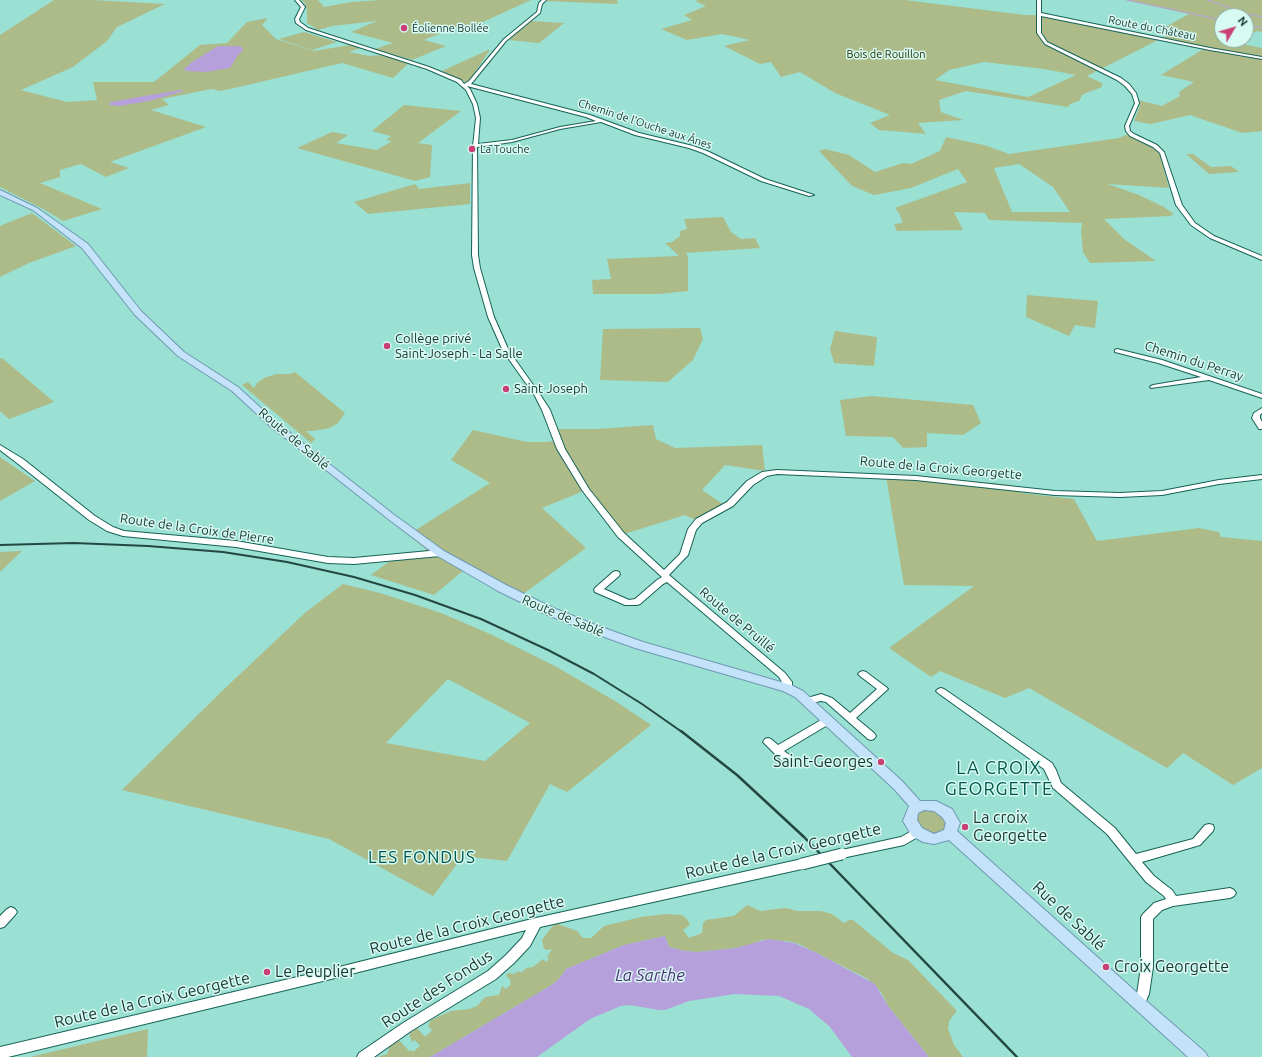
<!DOCTYPE html>
<meta charset="utf-8">
<style>
body{margin:0}
#map{position:relative;width:1262px;height:1057px;overflow:hidden;background:#9ae0d3;font-family:Ubuntu,sans-serif}
canvas{display:block}
.north{position:absolute;left:1214px;top:8px;width:40px;height:40px;box-sizing:border-box;background:#d7faf2;border:1px solid #8baba4;border-radius:50%;rotate:52deg;font-size:11px;font-weight:700;line-height:16px;text-align:center;color:#183530}
.north::after{content:'';display:block;margin:auto;width:14px;height:18px;background:#ca3f75;clip-path:polygon(50% 0,100% 100%,50% 72%,0 100%)}
</style>
<div id="map">
<canvas width="1262" height="1057"></canvas>
<div class="north">N</div>
</div>
<script>
const c = document.querySelector('canvas').getContext('2d');
c.lineJoin = 'round';
function fill(path, color) { c.fillStyle = color; c.fill(path, 'evenodd'); }
const shape = rows => new Path2D(rows.map(r => 'M' + r).join(''));
function trace(path, color, width, dash) { c.strokeStyle = color; c.lineWidth = width; c.lineCap = dash ? 'butt' : 'round'; c.setLineDash(dash || []); c.stroke(path); }
function write(font, color, halo, rows, align = 'center') {
  c.font = font + ' Ubuntu,sans-serif'; c.lineWidth = 3; c.setLineDash([]); c.textBaseline = 'middle'; c.strokeStyle = halo; c.fillStyle = color; for (const [text, x, y, turn = 0] of rows) {
    c.save(); c.translate(x, y); c.rotate((+turn || 0) * Math.PI / 180); c.textAlign = isNaN(turn) ? turn : align; if (halo) c.strokeText(text, 0, 0); c.fillText(text, 0, 0); c.restore();
  }
}
fill(shape([
 [54,0,92,0,165,4,117,27,107,41,73,67,21,90,67,102,97,100,93,82,154,82,200,45,227,43,247,22,268,18,262,25,276,39,314,51,350,45,361,48,349,52,370,56,382,55,409,63,393,78,342,63,221,91,211,89,162,99,169,105,151,110,206,127,110,162,129,168,106,177,81,164,60,170,60,177,40,183,102,209,63,221,45,210,0,187,0,35],
 [301,0,318,0,324,7,352,2,380,0,531,0,474,26,461,25,424,40,446,46,412,60,375,49,393,43,351,32,377,21,332,26,318,30,307,23,307,10,305,3],
 [546,0,617,0,618,4,544,1],
 [699,0,905,0,1025,15,1039,15,1160,39,1087,76,1102,83,1102,87,1086,93,1082,95,1079,101,1070,104,1068,107,966,91,939,100,941,112,963,120,918,123,926,134,904,132,879,130,870,123,890,115,835,93,800,72,781,77,771,62,760,64,724,46,750,40,722,34,687,40,661,29,692,20,684,15,706,6,695,1],
 [984,62,1044,69,1076,75,1028,97,935,80,949,70],
 [1125,0,1262,0,1262,32,1258,31,1246,35,1246,16,1222,16,1222,40,1236,40,1247,45,1262,48,1262,131,1242,133,1190,115,1151,124,1134,121,1140,106,1138,100,1162,106,1180,96,1179,92,1194,82,1161,75,1205,48,1162,38,1173,33,1160,30,1189,14],
 [531,21,564,23,539,43,509,40,523,26],
 [304,32,337,42,312,50,279,39],
 [488,50,490,50,469,81,465,82,442,71],
 [404,105,461,111,418,143,432,145,430,177,415,181,297,148,332,132,348,135,336,143,377,150,392,141,386,140,391,136,372,131],
 [1128,134,1154,148,1160,155,1169,188,1108,184,1139,195,1164,207,1174,214,1170,216,1104,219,1124,239,1156,261,1090,263,1083,252,1081,232,1082,223,989,220,985,213,954,212,963,230,897,231,894,224,903,223,899,213,895,208,967,182,958,169,911,188,874,195,852,186,819,151,825,149,849,155,875,172,903,163,911,164,940,151,946,137,984,145,1009,154,1119,138],
 [1019,164,1053,187,1070,212,1012,212,994,168],
 [1186,154,1193,154,1211,167,1231,166,1239,172,1209,174],
 [470,183,470,204,368,214,354,202,415,184,419,189],
 [32,213,76,246,29,263,0,277,0,226],
 [723,217,731,232,741,239,755,238,760,248,686,253,688,257,688,291,659,294,593,294,592,280,611,279,607,259,679,256,665,243,672,242,680,236,680,231,687,229,684,219],
 [1027,295,1098,301,1095,328,1075,325,1069,336,1026,317],
 [700,328,703,339,693,360,668,382,600,380,603,329],
 [835,331,877,337,874,366,834,363,830,349],
 [2,358,54,402,9,419,0,411,0,359],
 [295,372,345,413,338,423,330,428,313,431,306,431,315,439,311,443,242,385,248,382,254,388,257,383,264,378,276,374,290,374],
 [872,396,973,405,981,423,963,435,927,433,927,447,903,448,893,437,846,436,840,400],
 [653,425,656,439,675,448,762,445,765,471,725,465,702,490,724,505,695,520,685,515,621,535,586,490,542,508,586,548,519,597,464,570,434,595,371,575,398,555,422,553,426,549,408,535,490,483,451,460,473,430,527,442,546,442,562,440,558,429,598,429],
 [0,457,35,481,0,501],
 [886,476,918,476,1011,485,1022,493,1074,499,1097,541,1199,528,1219,532,1221,537,1262,541,1262,768,1233,785,1183,753,1167,768,1029,688,1005,698,940,671,931,677,889,648,974,586,904,585],
 [22,551,0,572,0,552],
 [343,584,380,593,441,613,490,634,555,666,615,701,651,725,567,792,550,784,507,861,463,856,433,896,329,839,122,790,221,692,306,612],
 [448,679,530,723,485,761,386,743],
 [928,808,947,818,947,830,935,836,918,828,915,814],
 [747,905,760,911,786,908,797,911,821,911,832,914,844,923,849,920,853,920,893,953,908,960,957,1011,949,1021,948,1029,954,1045,963,1057,929,1057,888,1006,881,992,868,979,799,944,787,941,761,940,751,945,735,948,698,952,685,951,669,947,665,936,624,945,566,969,559,979,550,986,430,1057,377,1057,387,1054,390,1046,396,1040,399,1040,409,1051,411,1050,413,1052,420,1046,415,1040,412,1042,409,1034,417,1028,425,1037,432,1030,428,1026,431,1020,451,1011,469,1009,477,1006,485,997,499,995,502,986,506,989,511,984,510,983,511,981,506,975,509,973,514,974,519,971,521,973,526,968,533,967,543,959,546,962,549,959,547,957,552,949,548,950,544,949,542,940,555,923,577,931,583,938,591,938,604,926,641,917,666,914,682,915,687,919,690,925,683,930,689,938,702,933,703,923,706,920,734,916],
 [148,1029,147,1057,30,1057]
]), '#adbb89');
fill(shape([
 [218,46,237,46,242,47,243,50,238,55,230,68,206,72,186,71,184,69,192,62],
 [181,90,184,91,149,101,119,106,109,105,109,103,112,102,138,97],
 [665,936,669,947,685,951,698,952,735,948,769,939,794,943,815,952,875,984,888,1006,929,1057,852,1057,830,1027,809,1009,779,996,735,994,689,1001,665,1010,659,1010,629,1005,621,1006,590,1019,537,1057,430,1057,550,986,559,979,566,969,624,945]
]), '#b6a0dc');
trace(shape([
 [1127,0,1222,20],
 [1207,0,1248,14,1262,17],
 [1246,25,1262,28]
]), '#b6a0dc', 1);
const minor = shape([
 [295,0,299,0,305,7,299,19,300,22,308,28,429,67,461,80,464,84,469,81,504,39,537,12,539,3,542,0,546,0,542,4,540,13,506,41,471,84,590,115,639,133,693,146,707,151,765,179,814,195,809,196,761,181,703,153,689,148,635,135,601,122,560,129,512,142,477,147,478,255,480,268,494,317,509,351,541,396,550,410,565,449,589,489,624,533,664,570,680,554,688,529,696,519,727,502,747,481,762,472,777,470,916,476,1055,491,1120,493,1162,491,1219,480,1262,475,1262,479,1219,484,1162,495,1120,497,1055,495,916,480,777,474,767,476,753,485,733,506,702,523,696,530,688,555,669,575,785,673,792,682,792,688,790,690,787,691,784,690,782,682,779,677,667,582,663,584,640,604,637,605,625,605,595,592,594,590,595,588,613,572,616,571,619,572,620,574,619,576,604,589,629,600,635,599,657,580,662,577,618,537,582,490,557,449,542,410,535,396,503,351,488,317,474,268,472,255,473,146,476,118,473,104,466,90,457,82,427,69,306,30,296,23,295,19,301,7,295,0],
 [467,86,586,117,596,121,560,127,512,140,478,144,480,118,477,104,470,89,467,86],
 [1037,0,1041,0,1041,13,1210,48,1262,57,1262,59,1210,50,1041,16,1041,33,1047,42,1121,78,1129,84,1136,93,1139,103,1129,126,1130,131,1134,134,1157,145,1164,152,1182,205,1195,223,1214,236,1262,256,1262,260,1210,238,1191,225,1176,205,1160,153,1153,147,1130,136,1126,131,1125,126,1135,103,1132,94,1125,86,1117,80,1045,44,1037,33,1037,0],
 [1117,349,1162,360,1262,394,1262,398,1209,380,1151,388,1150,387,1151,386,1153,385,1201,377,1158,363,1115,352,1115,350,1117,349],
 [1262,408,1262,413,1260,415,1260,418,1262,422,1262,429,1259,429,1252,418,1254,413,1262,408],
 [0,445,23,459,95,516,113,527,124,531,236,541,328,557,354,558,440,550,444,553,440,556,354,564,328,563,236,547,123,536,107,531,89,520,17,463,0,450,0,445],
 [863,671,866,672,886,687,888,689,856,718,874,733,876,736,874,739,871,740,868,739,826,702,821,701,807,704,804,703,802,701,804,699,821,694,832,698,850,713,877,689,860,676,858,674,860,672,863,671],
 [941,688,944,689,1052,763,1056,770,1061,783,1115,828,1136,854,1193,839,1205,825,1209,824,1213,825,1214,828,1213,831,1200,845,1142,862,1154,876,1172,890,1176,896,1230,888,1234,890,1236,893,1234,896,1230,898,1173,906,1162,910,1153,919,1153,967,1149,994,1143,1008,1139,1010,1135,1008,1133,1004,1137,994,1141,967,1141,917,1143,914,1154,903,1166,899,1164,896,1146,882,1107,834,1053,788,1044,769,938,693,936,691,938,689,941,688],
 [828,716,831,717,833,720,831,723,784,751,791,756,792,759,791,762,787,763,783,762,763,742,765,739,768,738,771,739,778,745,828,716],
 [917,828,921,829,922,832,921,835,904,845,842,858,838,857,837,854,838,851,842,850,901,837,917,828],
 [802,859,806,861,807,864,806,867,802,869,540,927,530,946,514,963,496,979,411,1031,374,1057,357,1057,359,1053,403,1023,488,971,506,955,522,938,526,930,323,981,8,1057,0,1057,0,1047,323,971,536,918,802,859],
 [11,907,15,909,17,912,15,915,4,927,0,928,0,916,7,909,11,907]
]);
const major = shape([
 [0,190,37,208,74,234,88,244,141,311,184,352,238,387,276,422,393,514,444,551,506,585,551,607,593,624,643,642,791,685,803,691,902,781,920,801,936,801,952,809,960,823,957,831,1144,999,1205,1052,1208,1057,1188,1057,949,840,934,844,923,842,912,836,903,821,909,806,894,789,795,697,783,691,635,648,585,630,543,613,498,591,436,555,387,518,270,426,232,391,178,356,135,315,82,248,33,210,0,195,0,190],
 [924,810,934,811,942,817,946,823,944,830,934,834,922,828,917,820,918,813,924,810]
]);
trace(minor, '#166257', 2);
trace(major, '#6e9ab2', 2);
fill(minor, '#fff');
fill(major, '#c4e3fb');
trace(shape([
 [0,545,74,543,148,546,223,552,287,562,354,577,415,595,481,619,548,650,594,674,642,704,682,732]
]), '#254741', 2);
trace(shape([
 [681,731,737,775,804,837,1017,1057]
]), '#254741', 2.5);
const minorBridge = shape([
 [802,864,842,854]
]);
trace(minorBridge, '#166257', 13, []);
trace(minorBridge, '#fff', 11);
for (const [x, y, r, color] of [
 [404,28,4,"#ca3f75"],
 [472,149,4,"#ca3f75"],
 [387,346,4,"#ca3f75"],
 [506,389,4,"#ca3f75"],
 [881,762,4,"#ca3f75"],
 [965,827,4,"#ca3f75"],
 [1106,967,4,"#ca3f75"],
 [267,972,4,"#ca3f75"]
]) { const dot = new Path2D(); dot.arc(x, y, r, 0, 2 * Math.PI); c.fillStyle = color; c.fill(dot); trace(dot, '#d7faf2', 1.5); }
write('11px', '#183530', '#d7faf2', [
 ["Éolienne Bollée",412,28],
 ["La Touche",480,149]
], 'left');
write('11px', '#183530', '#d7faf2', [
 ["Route du Château",1152,28,11],
 ["Chemin de l'Ouche aux Ânes",645,124,18]
]);
write('11px', '#252f00', '#d7faf2', [
 ["Bois de Rouillon",886,54]
]);
write('13px', '#183530', '#d7faf2', [
 ["Collège privé",395,339],
 ["Saint-Joseph - La Salle",395,354],
 ["Saint Joseph",514,389]
], 'left');
write('13px', '#183530', '#d7faf2', [
 ["Chemin du Perray",1194,361,18],
 ["Route de Sablé",294,439,40],
 ["Route de la Croix Georgette",941,468,5],
 ["Route de la Croix de Pierre",197,529,8],
 ["Route de Sablé",563,616,23],
 ["Route de Pruillé",737,620,40]
]);
write('16px', '#183530', '#d7faf2', [
 ["Saint-Georges",873,762,"right"],
 ["La croix",973,818],
 ["Georgette",973,836],
 ["Croix Georgette",1114,967],
 ["Le Peuplier",275,972]
], 'left');
write('16px', '#183530', '#d7faf2', [
 ["Route de la Croix Georgette",783,851,-13],
 ["Rue de Sablé",1069,916,43],
 ["Route de la Croix Georgette",467,925,-14],
 ["Route des Fondus",437,989,-33],
 ["Route de la Croix Georgette",152,1000,-13]
]);
c.letterSpacing = '1px';
write('17px', '#00564b', '#d7faf2', [
 ["LES FONDUS",422,857]
]);
c.letterSpacing = '0px';
write('italic 17px', '#4f3078', '#d7faf2', [
 ["La Sarthe",650,975]
]);
c.letterSpacing = '1px';
write('18px', '#00564b', '#d7faf2', [
 ["LA CROIX",999,768],
 ["GEORGETTE",999,789]
]);
c.letterSpacing = '0px';
</script>
